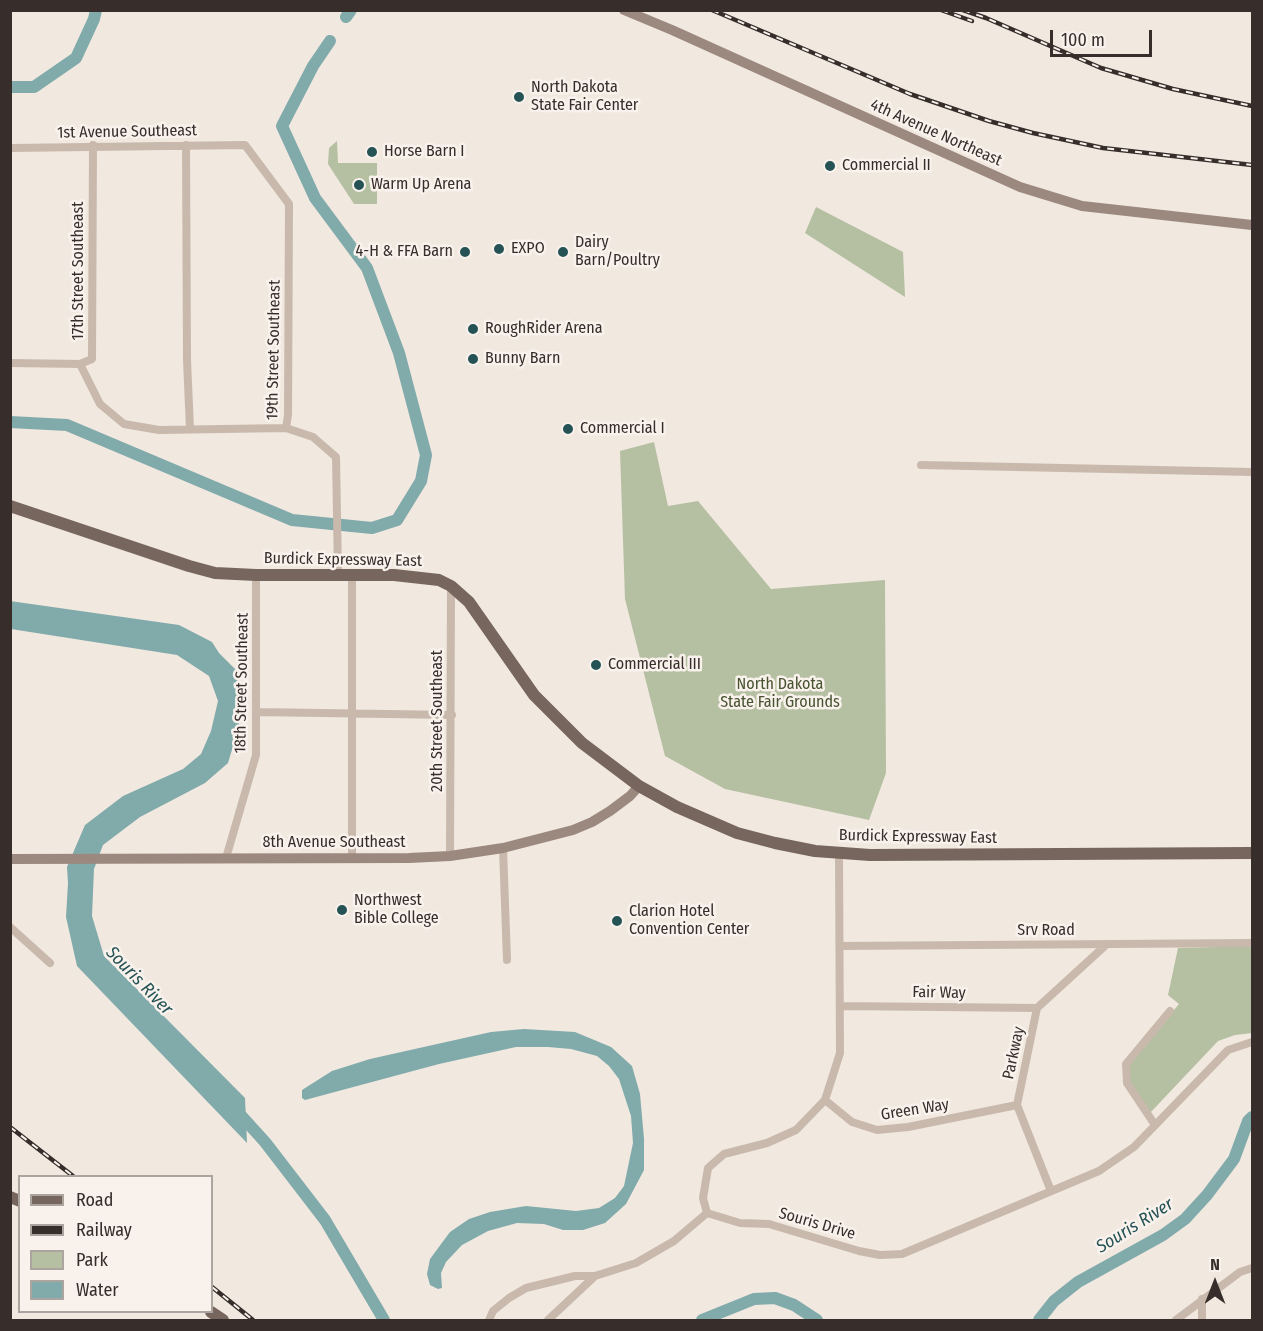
<!DOCTYPE html>
<style>
body{margin:0}
#map{position:relative;width:1263px;height:1331px;overflow:hidden;background:#f1e8e0;font-family:"Fira Sans Condensed",sans-serif}
canvas{display:block}
.frame{position:absolute;inset:0;border:12px solid #372e2b;pointer-events:none}
.legend{position:absolute;left:18px;top:1175px;width:195px;height:138px;box-sizing:border-box;background:#f9f2ec;border:2px solid #aba49f;margin:0;padding:8px 10px;list-style:none;font-size:18px;color:#372e2b}
.legend li{display:flex;align-items:center;gap:12px;height:30px}
.legend b{width:30px;border:2px solid #aba49f}
.north{position:absolute;left:1185px;top:1253px;width:60px;height:60px;-webkit-text-stroke:4px #f9f2ec;paint-order:stroke;rotate:0deg;font-size:16px;font-weight:700;line-height:24px;text-align:center;color:#372e2b}
.north::after{content:'';display:block;margin:auto;width:21px;height:27px;background:#372e2b;clip-path:polygon(50% 0,100% 100%,50% 72%,0 100%)}
.scale{position:absolute;left:1050px;top:30px;width:102px;height:27px;box-sizing:border-box;border:3px solid #372e2b;border-top:0;padding-left:8px;font-size:18px;line-height:21px;white-space:nowrap;color:#372e2b;-webkit-text-stroke:4px #f9f2ec;paint-order:stroke}
</style>
<div id="map">
<canvas width="1263" height="1331"></canvas>
<div class="frame"></div>
<ul class="legend">
<li><b style="height:8px;background:#77665d"></b>Road</li>
<li><b style="height:8px;background:#372e2b"></b>Railway</li>
<li><b style="height:16px;background:#b5bfa1"></b>Park</li>
<li><b style="height:16px;background:#81aaab"></b>Water</li>
</ul>
<div class="north">N</div>
<div class="scale">100 m</div>
</div>
<script>
const c = document.querySelector('canvas').getContext('2d');
c.lineJoin = 'round';
function fill(path, color) { c.fillStyle = color; c.fill(path, 'evenodd'); }
const shape = rows => new Path2D(rows.map(r => 'M' + r).join(''));
function trace(path, color, width, dash) { c.strokeStyle = color; c.lineWidth = width; c.lineCap = dash ? 'butt' : 'round'; c.setLineDash(dash || []); c.stroke(path); }
function write(font, color, halo, rows, align = 'center') {
  c.font = font + ' "Fira Sans Condensed",sans-serif'; c.lineWidth = 5; c.setLineDash([]); c.textBaseline = 'middle'; c.strokeStyle = halo; c.fillStyle = color; for (const [text, x, y, turn = 0] of rows) {
    c.save(); c.translate(x, y); c.rotate((+turn || 0) * Math.PI / 180); c.textAlign = isNaN(turn) ? turn : align; if (halo) c.strokeText(text, 0, 0); c.fillText(text, 0, 0); c.restore();
  }
}
fill(shape([
 [337,141,338,163,377,163,377,204,354,204,328,164,329,148],
 [816,207,903,252,905,297,805,233],
 [654,442,668,506,698,501,771,589,885,580,886,773,869,820,725,789,665,756,625,599,620,451],
 [1252,946,1252,1033,1235,1035,1218,1041,1149,1114,1128,1083,1128,1065,1179,1004,1168,995,1178,948]
]), '#b5bfa1');
fill(shape([
 [10,601,179,625,212,642,219,653,236,670,239,693,239,726,228,763,205,783,140,817,103,845,94,869,92,916,104,956,245,1098,247,1143,77,966,66,917,68,883,67,867,85,825,123,796,183,769,201,754,211,731,218,701,209,676,177,655,11,629],
 [524,1029,575,1032,611,1047,632,1066,640,1094,644,1139,644,1170,626,1204,605,1223,583,1230,563,1230,544,1224,517,1223,488,1231,462,1245,446,1262,441,1273,442,1288,438,1289,430,1285,427,1274,430,1259,450,1232,469,1219,490,1212,526,1206,576,1211,599,1208,615,1198,624,1186,633,1143,631,1116,619,1079,609,1066,597,1056,571,1049,548,1047,516,1047,439,1064,305,1100,302,1098,302,1090,332,1071,370,1059,491,1032]
]), '#81aaab');
trace(shape([
 [346,17,351,10],
 [10,87,34,87,76,58,94,19,96,10],
 [10,422,67,425,292,520,372,528,397,520,421,481,426,455,399,353,367,268,315,198,282,126,313,66,330,41],
 [236,1110,265,1142,325,1220,384,1320],
 [702,1320,754,1299,775,1298,794,1305,817,1320],
 [1039,1320,1054,1301,1078,1282,1163,1235,1185,1219,1207,1195,1234,1159,1248,1121,1252,1117]
]), '#81aaab', 12);
trace(shape([
 [186,145,187,360,190,429],
 [10,148,245,145,289,204,288,415,286,428],
 [10,363,80,364,92,359,93,145],
 [80,364,100,404,124,424,159,430,286,428,313,437,336,457,338,575],
 [921,465,1252,472],
 [257,712,452,715],
 [503,848,507,960],
 [450,856,451,586],
 [226,858,256,755,256,575],
 [352,858,352,575],
 [10,927,50,963],
 [840,946,1252,943],
 [840,1006,1037,1008],
 [825,1100,852,1122,877,1130,908,1127,1017,1105],
 [1155,1125,1127,1083,1126,1064,1170,1011],
 [1051,1191,1017,1105,1037,1008,1107,944],
 [707,1213,740,1223,769,1224,859,1251,880,1255,902,1254,1099,1171,1134,1147,1228,1050,1252,1042],
 [707,1213,703,1198,708,1168,724,1154,767,1143,796,1130,825,1100,840,1053,839,854],
 [1202,1299,1202,1320],
 [489,1320,493,1311,509,1298,526,1288,575,1276,595,1276,636,1263,674,1241,707,1213],
 [548,1320,595,1276],
 [1176,1320,1240,1272,1252,1268]
]), '#c8b9ac', 8);
trace(shape([
 [624,10,672,30,1020,187,1082,206,1252,225],
 [10,859,409,858,450,856,503,848,573,830,592,822,610,811,630,796,639,786]
]), '#9b887e', 10);
trace(shape([
 [10,506,189,566,215,573,256,575,394,575,439,580,451,586,469,602,534,695,582,743,639,786,677,807,737,833,775,843,815,851,870,855,1252,853],
 [10,1197,20,1201],
 [211,1312,223,1320]
]), '#77665d', 12);
const rail = shape([
 [712,10,910,94,989,121,1033,133,1103,148,1252,165],
 [941,10,972,21],
 [963,10,986,18,1101,68,1173,89,1252,106],
 [10,1127,73,1176],
 [212,1287,253,1320]
]);
trace(rail, '#372e2b', 4.5);
trace(rail, '#f9f2ec', 2, [7]);
for (const [x, y, r, color] of [
 [519,97,6,"#245255"],
 [372,152,6,"#245255"],
 [830,166,6,"#245255"],
 [359,185,6,"#245255"],
 [499,249,6,"#245255"],
 [465,252,6,"#245255"],
 [563,252,6,"#245255"],
 [473,329,6,"#245255"],
 [473,359,6,"#245255"],
 [568,429,6,"#245255"],
 [596,665,6,"#245255"],
 [342,910,6,"#245255"],
 [617,921,6,"#245255"]
]) { const dot = new Path2D(); dot.arc(x, y, r, 0, 2 * Math.PI); c.fillStyle = color; c.fill(dot); trace(dot, '#f9f2ec', 2); }
write('16px', '#372e2b', '#f9f2ec', [
 ["North Dakota",531,88],
 ["State Fair Center",531,106],
 ["Horse Barn I",384,152],
 ["Commercial II",842,166],
 ["Warm Up Arena",371,185],
 ["Dairy",575,243],
 ["Barn/Poultry",575,261],
 ["EXPO",511,249],
 ["4-H & FFA Barn",453,252,"right"],
 ["RoughRider Arena",485,329],
 ["Bunny Barn",485,359],
 ["Commercial I",580,429],
 ["Commercial III",608,665],
 ["Northwest",354,901],
 ["Bible College",354,919],
 ["Clarion Hotel",629,912],
 ["Convention Center",629,930]
], 'left');
write('16px', '#372e2b', '#f9f2ec', [
 ["1st Avenue Southeast",127,132,-1],
 ["4th Avenue Northeast",936,133,24],
 ["17th Street Southeast",79,271,-90],
 ["19th Street Southeast",274,350,-89],
 ["Burdick Expressway East",343,560,1],
 ["18th Street Southeast",242,683,-89],
 ["20th Street Southeast",438,721,-90],
 ["Burdick Expressway East",918,837,1],
 ["8th Avenue Southeast",334,843],
 ["Srv Road",1046,931],
 ["Fair Way",939,993,1],
 ["Parkway",1014,1053,-78],
 ["Green Way",915,1110,-9],
 ["Souris Drive",817,1224,16]
]);
write('16px', '#475331', '#f9f2ec', [
 ["North Dakota",780,685],
 ["State Fair Grounds",780,703]
]);
write('italic 18px', '#245255', '#f9f2ec', [
 ["Souris River",139,981,46],
 ["Souris River",1135,1226,-32]
]);
</script>
